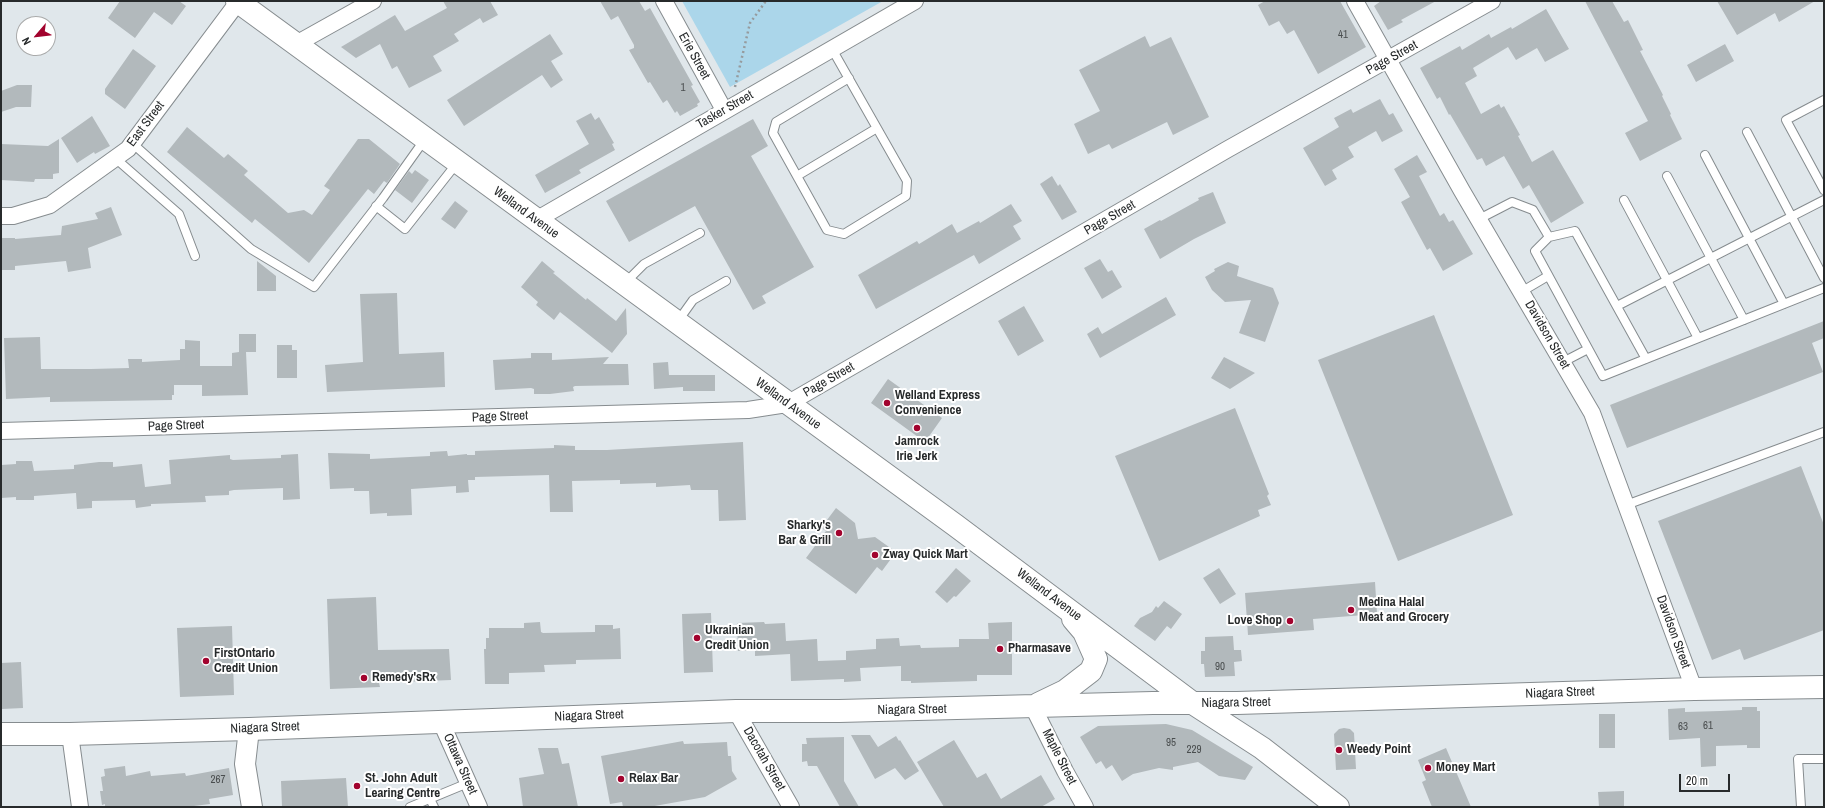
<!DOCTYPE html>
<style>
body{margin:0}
#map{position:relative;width:1825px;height:808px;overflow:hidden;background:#e0e7eb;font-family:"Archivo Narrow",sans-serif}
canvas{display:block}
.frame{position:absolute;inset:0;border:2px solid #272a2b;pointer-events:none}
.north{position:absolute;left:16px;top:16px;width:40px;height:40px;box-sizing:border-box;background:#fff;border:1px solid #a9aaaa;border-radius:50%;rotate:242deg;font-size:11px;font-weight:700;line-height:16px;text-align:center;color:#272a2b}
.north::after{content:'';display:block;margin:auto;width:14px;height:18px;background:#a2032e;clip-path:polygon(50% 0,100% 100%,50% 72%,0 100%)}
.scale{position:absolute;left:1679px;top:774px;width:51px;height:18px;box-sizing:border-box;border:2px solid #272a2b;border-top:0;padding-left:5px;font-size:12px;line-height:14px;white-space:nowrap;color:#272a2b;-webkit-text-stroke:3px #fff;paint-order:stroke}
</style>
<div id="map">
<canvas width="1825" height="808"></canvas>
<div class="frame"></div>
<div class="north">N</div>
<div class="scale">20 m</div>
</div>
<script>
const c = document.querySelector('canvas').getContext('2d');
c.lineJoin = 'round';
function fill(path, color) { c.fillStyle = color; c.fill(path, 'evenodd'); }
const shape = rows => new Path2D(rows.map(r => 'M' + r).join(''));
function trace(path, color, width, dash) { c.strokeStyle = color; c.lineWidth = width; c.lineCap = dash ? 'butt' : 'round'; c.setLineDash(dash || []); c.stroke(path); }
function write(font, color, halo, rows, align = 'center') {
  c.font = font + ' "Archivo Narrow",sans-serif'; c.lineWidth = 4; c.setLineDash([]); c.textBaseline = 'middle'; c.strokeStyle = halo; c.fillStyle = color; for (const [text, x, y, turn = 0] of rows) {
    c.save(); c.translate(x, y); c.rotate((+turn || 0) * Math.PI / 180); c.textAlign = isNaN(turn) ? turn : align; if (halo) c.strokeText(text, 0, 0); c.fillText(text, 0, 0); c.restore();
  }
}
fill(shape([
 [682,1,883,1,730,87]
]), '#abd6ea');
fill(shape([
 [120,1,179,1,186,6,172,25,154,12,135,38,108,18],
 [443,1,490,1,498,15,483,23,480,18,454,34,459,41,433,56,442,71,409,88,397,66,392,69,380,44,356,58,341,47,395,15,405,31,447,8],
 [600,1,639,1,645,11,650,8,693,85,691,86,700,102,697,104,698,106,680,116,677,111,675,113,667,100,663,103,650,82,648,83,629,50,634,48,634,45,618,16,611,20],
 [1265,1,1340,1,1366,47,1318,74,1294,30,1287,34,1279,21,1269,26,1258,5],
 [1381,1,1436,1,1401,20,1403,22,1388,30,1374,6],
 [1585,1,1612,1,1624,22,1628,20,1643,50,1640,51,1663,95,1662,96,1671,114,1670,115,1682,139,1640,161,1625,133,1648,121],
 [1717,1,1815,1,1779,22,1775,13,1737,35],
 [1546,9,1569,49,1545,62,1537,48,1516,60,1508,47,1473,68,1477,76,1465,83,1481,114,1499,104,1501,108,1504,106,1520,135,1518,136,1532,162,1553,150,1584,203,1551,223,1529,185,1523,189,1504,156,1486,166,1482,158,1477,160,1450,114,1449,115,1440,97,1437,99,1420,68,1460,46,1462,50,1489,34,1491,38,1511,27,1512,29],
 [550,34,563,54,551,61,563,80,551,88,542,75,464,126,447,100],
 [1145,36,1150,47,1171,37,1209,117,1173,135,1167,122,1112,149,1109,144,1088,154,1074,124,1100,111,1079,70],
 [1725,44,1734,61,1696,82,1687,65],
 [133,49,156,66,125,109,105,94,105,89],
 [17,85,32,85,31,107,16,107,1,112,1,91],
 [1380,99,1389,115,1393,113,1403,131,1382,142,1376,131,1348,147,1354,157,1332,170,1337,179,1325,186,1303,148,1339,127,1334,118,1351,109,1353,113],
 [591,113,595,120,599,117,614,143,612,144,615,150,579,170,581,173,545,193,535,175,589,144,576,121],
 [92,116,110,146,95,154,94,152,77,163,61,138],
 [753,119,768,146,751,156,814,267,762,296,766,303,753,310,695,206,629,242,606,201],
 [187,127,224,158,228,154,248,171,244,175,288,213,304,210,312,215,330,190,324,186,358,139,369,139,400,164,387,183,384,181,374,194,368,189,309,263,255,219,252,223,167,152],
 [59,139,59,173,53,174,53,179,35,179,34,182,1,180,1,144,48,146],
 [1417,155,1427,172,1419,176,1440,216,1444,213,1449,222,1453,220,1473,254,1443,271,1430,248,1427,250,1401,202,1410,197,1394,169],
 [415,170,429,180,412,203,395,190,409,171,412,174],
 [1052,176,1058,186,1060,184,1077,212,1062,220,1040,184],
 [1213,192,1226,223,1194,239,1160,259,1144,229,1160,220,1161,221,1199,200,1198,198],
 [455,201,468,211,455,229,441,219],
 [1011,204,1022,221,1013,226,1021,239,979,264,974,255,876,309,858,275,917,241,919,244,952,224,957,233,979,221,980,223],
 [111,207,122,235,88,248,91,268,68,272,66,261,15,266,15,270,1,270,1,238,15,238,15,239,61,235,62,226,98,219,95,213],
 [1100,259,1108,272,1112,270,1122,287,1102,299,1084,268],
 [257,261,276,276,276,291,257,291],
 [542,261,555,272,553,273,586,300,587,298,616,321,626,308,627,334,612,353,560,312,554,320,536,305,538,302,521,287],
 [1228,262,1239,266,1237,276,1273,288,1279,303,1265,342,1239,333,1251,300,1225,302,1212,290,1205,277,1215,271,1214,269],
 [397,293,399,354,444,352,445,387,327,392,325,365,363,362,360,294],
 [1166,297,1176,315,1100,358,1087,334,1098,327,1102,334],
 [1024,306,1044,341,1018,356,998,321],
 [1434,315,1513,515,1398,561,1318,360],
 [1824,321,1824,338,1812,343,1823,372,1627,448,1610,405],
 [239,334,256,334,256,352,246,352,248,395,202,396,202,385,174,385,174,395,172,395,172,400,50,402,50,397,6,399,4,338,40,337,41,369,91,369,129,368,128,359,142,359,142,362,180,360,180,349,185,349,185,340,200,341,200,366,232,366,232,353,239,352],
 [277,345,292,345,292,350,297,350,297,378,277,378],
 [531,353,552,353,552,360,609,357,603,364,628,364,629,385,575,386,573,387,574,391,550,394,534,394,534,389,531,388,495,390,493,360,531,358],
 [1224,357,1255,373,1230,389,1211,378],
 [668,362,669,375,715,375,715,391,683,391,683,387,654,389,653,363],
 [888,379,942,418,925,442,871,403],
 [1235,408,1269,494,1267,496,1271,505,1258,510,1260,516,1159,561,1115,456],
 [743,442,746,520,719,521,718,490,691,490,690,485,656,487,656,483,620,484,620,480,572,481,573,512,550,512,549,475,475,477,475,480,468,480,469,492,456,493,456,486,411,489,412,515,387,516,387,513,370,514,369,491,354,491,354,488,330,489,328,453,370,454,370,459,430,456,430,452,447,451,448,456,467,454,467,455,475,455,475,451,554,448,554,445,575,446,575,450,607,450],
 [298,454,300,499,283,500,283,488,234,490,229,491,229,495,205,496,206,502,151,504,151,506,136,508,135,500,92,501,92,508,77,509,76,493,34,496,34,500,16,500,16,497,1,498,1,465,16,464,16,461,32,461,34,471,74,469,74,465,99,462,113,462,113,467,142,464,145,487,171,484,169,460,230,455,230,459,233,460,281,458,281,455],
 [1801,466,1824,525,1824,630,1744,660,1740,649,1712,660,1658,521],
 [836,508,855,523,858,539,875,537,896,552,882,571,877,567,856,594,806,558,826,531,821,528],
 [956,568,971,581,956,597,954,596,947,603,935,592],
 [1219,568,1236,594,1220,604,1203,578],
 [1375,582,1377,614,1313,619,1314,630,1248,635,1245,593],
 [376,597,378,650,449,649,451,680,379,683,380,687,330,689,327,599],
 [1164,601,1182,614,1171,629,1167,626,1155,641,1134,626,1140,618,1152,612,1156,606,1158,608],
 [711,613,713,672,684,673,682,614],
 [540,622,541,632,543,633,595,632,595,625,613,625,613,629,620,628,621,659,576,660,576,664,544,665,545,672,509,673,509,684,485,684,484,649,486,649,486,638,489,638,489,628,524,628,524,623],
 [764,622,765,624,785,623,786,641,817,639,818,661,846,660,846,651,876,649,876,639,899,638,900,646,920,645,921,648,959,647,959,639,989,639,988,623,1012,622,1012,675,977,675,977,681,911,683,911,681,901,681,901,666,860,668,861,681,844,682,844,679,791,681,790,654,755,656,755,651,738,651,737,623],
 [232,626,234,695,180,697,177,628],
 [1233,636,1234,650,1241,650,1242,661,1234,662,1235,676,1205,677,1204,664,1201,664,1201,651,1205,651,1205,637],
 [21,662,23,708,2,709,1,663],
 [1742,707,1757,707,1757,711,1760,711,1760,748,1747,748,1747,745,1716,746,1716,766,1701,767,1700,738,1669,740,1668,709,1685,708,1685,712,1720,711,1742,710],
 [1599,714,1615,714,1615,748,1599,748],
 [1166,724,1192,730,1253,767,1245,780,1219,776,1198,762,1173,767,1173,770,1159,768,1133,774,1122,781,1112,765,1106,769,1101,761,1096,764,1080,737,1098,726],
 [1344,728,1350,729,1354,733,1356,769,1336,770,1334,734,1339,729],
 [851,735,870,735,878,747,896,736,899,741,900,740,919,771,905,780,895,768,875,779],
 [844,737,844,781,859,807,840,807,817,766,808,766,807,761,802,762,802,744,807,744,806,738],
 [954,740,977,778,986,773,1001,799,1041,775,1055,799,1041,807,944,807,917,762],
 [683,741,684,744,727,742,728,756,731,756,732,771,737,779,705,797,649,807,623,807,622,802,610,804,601,756],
 [538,748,558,748,562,764,569,763,578,807,523,807,519,778,544,774],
 [1446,748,1471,807,1432,807,1422,782,1426,780,1418,760],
 [125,766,126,776,150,771,151,776,185,773,186,776,229,768,233,795,209,799,210,804,186,807,105,807,105,804,102,805,100,791,103,791,101,777,105,776,104,769],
 [346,778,348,807,282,807,281,781],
 [1624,791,1624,807,1599,807,1598,792]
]), '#b2b9bc');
const service = shape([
 [832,49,907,181,906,196,844,234,827,230,773,133,776,122,849,78],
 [1824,100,1786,120,1824,190],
 [1747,132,1824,278],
 [132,143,251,249,314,287,383,198,425,139],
 [1705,155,1784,304],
 [115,158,179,214,195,256],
 [797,176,877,128],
 [1667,176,1744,320],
 [1624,200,1698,338],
 [376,206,405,229,457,163],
 [1479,219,1512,202,1533,210,1549,237,1535,251,1603,376,1824,288],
 [1549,237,1575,231,1646,359],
 [626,282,644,264,700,233],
 [1521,292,1548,276],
 [1617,306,1824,200],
 [678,321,693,300,726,281],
 [1563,362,1588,349],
 [1626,505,1824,432],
 [430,799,434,807],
 [410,807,468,783],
 [1801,807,1798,759,1824,759]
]);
const minor = shape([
 [664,1,724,110],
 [1355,1,1462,191,1592,413,1694,689],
 [296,44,373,1],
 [1,216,13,216,50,205,128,149,238,2],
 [536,220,915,1],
 [1,431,748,410,787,404,1228,149,1492,1],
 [1033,707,1065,771,1085,807],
 [736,711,791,807],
 [441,722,479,807],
 [70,734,80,807]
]);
const tertiary = shape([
 [249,729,245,764,252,807]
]);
const secondary = shape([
 [237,1,955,525,1194,704,1262,748,1338,807],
 [1038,704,1065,691,1091,671,1096,659,1084,632,1073,619],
 [1,734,70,734,249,729,736,711,839,711,1153,703,1237,703,1694,689,1824,687]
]);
trace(service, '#868c8f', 10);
trace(minor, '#868c8f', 18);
trace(tertiary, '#868c8f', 22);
trace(secondary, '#868c8f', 24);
trace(shape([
 [735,87,750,23,766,1]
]), '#969b9e', 2.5, [2, 3]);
trace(service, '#fff', 8);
trace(minor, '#fff', 16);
trace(tertiary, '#fff', 20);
trace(secondary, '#fff', 22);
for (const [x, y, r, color] of [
 [887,403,4,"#a2032e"],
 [917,428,4,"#a2032e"],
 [839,533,4,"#a2032e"],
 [875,555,4,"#a2032e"],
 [1351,610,4,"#a2032e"],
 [1290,621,4,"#a2032e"],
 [697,638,4,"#a2032e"],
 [1000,649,4,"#a2032e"],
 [206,661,4,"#a2032e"],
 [364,678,4,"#a2032e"],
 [1339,750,4,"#a2032e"],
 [1428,768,4,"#a2032e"],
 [621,779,4,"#a2032e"],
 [357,786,4,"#a2032e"]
]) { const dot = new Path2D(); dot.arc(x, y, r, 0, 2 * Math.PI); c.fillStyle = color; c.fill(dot); trace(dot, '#fff', 1.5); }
write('11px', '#4a4e4f', null, [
 ["41",1343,35],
 ["1",683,88],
 ["90",1220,667],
 ["61",1708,726],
 ["63",1683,727],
 ["95",1171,743],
 ["229",1194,750],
 ["267",218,780]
]);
write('13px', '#272a2b', '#fff', [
 ["Erie Street",694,56,61],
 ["Page Street",1392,58,-29],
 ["Tasker Street",725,110,-30],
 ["East Street",146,124,-53],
 ["Welland Avenue",526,213,36],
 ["Page Street",1110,218,-30],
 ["Davidson Street",1547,335,60],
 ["Page Street",829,380,-30],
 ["Welland Avenue",788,404,36],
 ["Page Street",500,417,-2],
 ["Page Street",176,426,-2],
 ["Welland Avenue",1049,595,37],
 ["Davidson Street",1673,632,70],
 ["Niagara Street",1560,693,-2],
 ["Niagara Street",1236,703,-1],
 ["Niagara Street",912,710,-1],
 ["Niagara Street",589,716,-2],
 ["Niagara Street",265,728,-2],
 ["Maple Street",1059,757,63],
 ["Dacotah Street",764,759,60],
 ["Ottawa Street",460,764,66]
]);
write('bold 13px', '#272a2b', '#fff', [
 ["Welland Express",895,396],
 ["Convenience",895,411],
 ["Jamrock",917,442,"center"],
 ["Irie Jerk",917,457,"center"],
 ["Sharky's",831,526,"right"],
 ["Bar & Grill",831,541,"right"],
 ["Zway Quick Mart",883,555],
 ["Medina Halal",1359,603],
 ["Meat and Grocery",1359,618],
 ["Love Shop",1282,621,"right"],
 ["Ukrainian",705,631],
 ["Credit Union",705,646],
 ["Pharmasave",1008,649],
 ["FirstOntario",214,654],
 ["Credit Union",214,669],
 ["Remedy'sRx",372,678],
 ["Weedy Point",1347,750],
 ["Money Mart",1436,768],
 ["St. John Adult",365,779],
 ["Learing Centre",365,794],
 ["Relax Bar",629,779]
], 'left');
</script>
